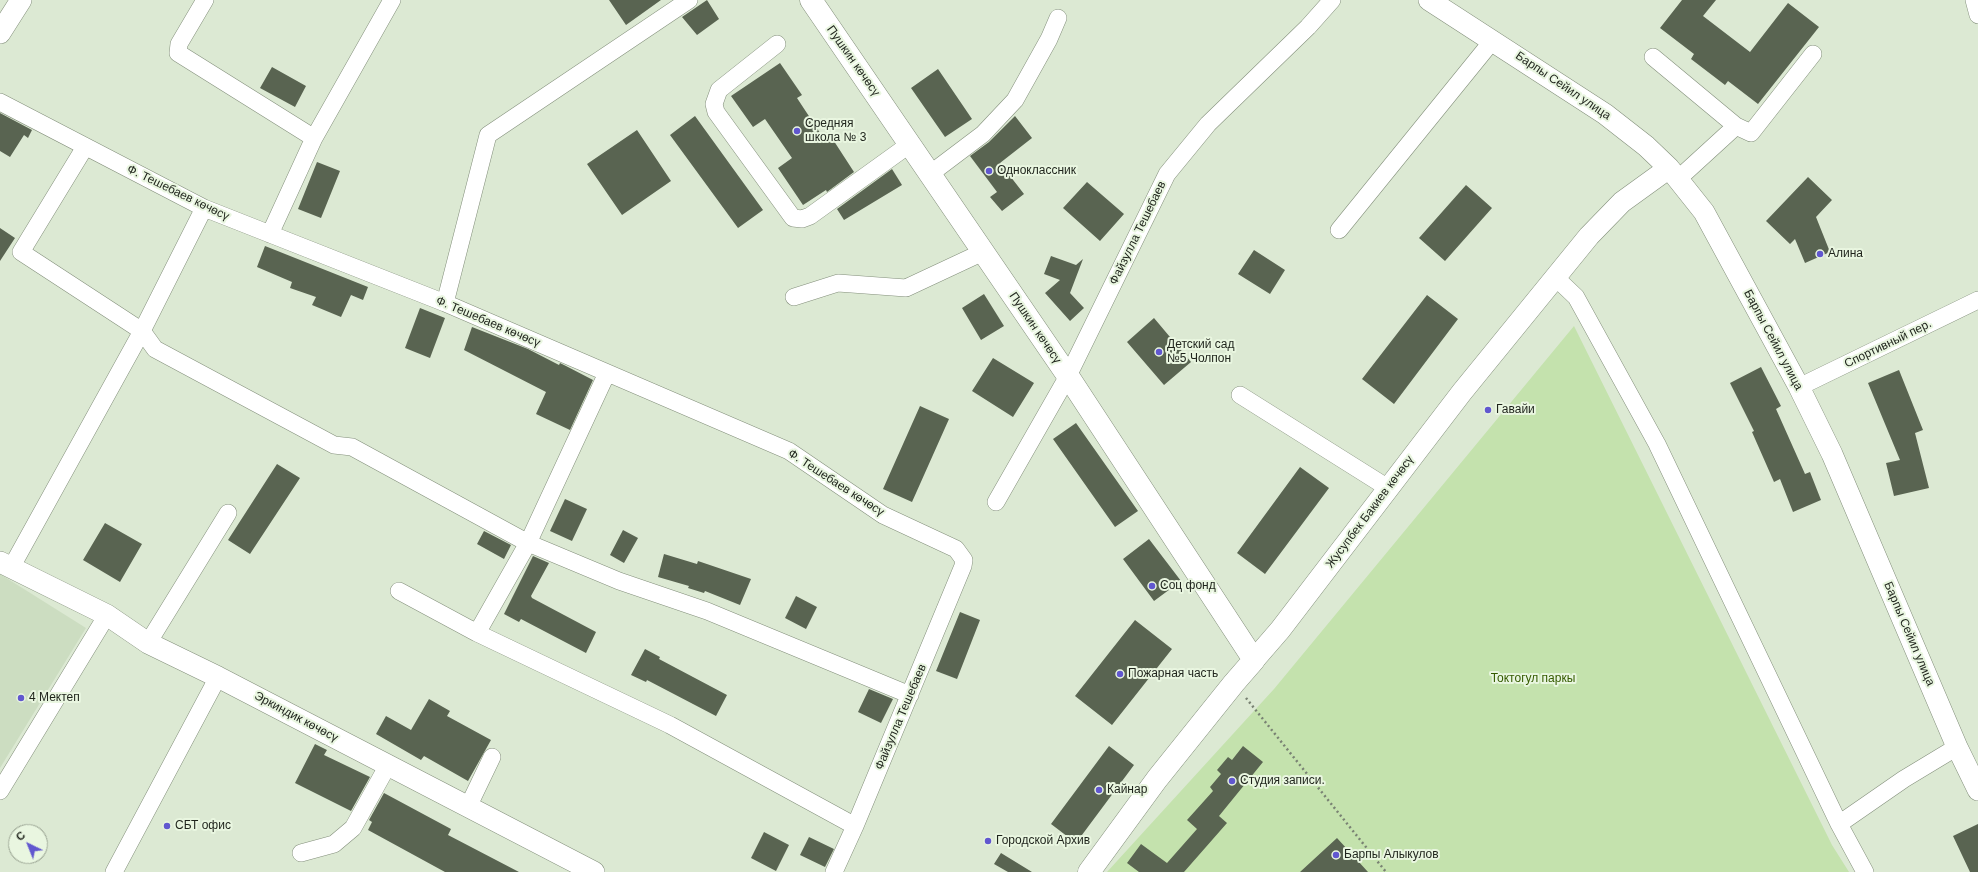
<!DOCTYPE html>
<meta charset="utf-8">
<style>
body{margin:0}
#map{position:relative;width:1978px;height:872px;overflow:hidden;background:#dce9d3;font-family:Helvetica,sans-serif}
canvas{display:block}
.north{position:absolute;left:8px;top:824px;width:40px;height:40px;box-sizing:border-box;background:#e9f6e0;border:1px solid #98a291;border-radius:50%;rotate:317deg;font-size:11px;font-weight:700;line-height:16px;text-align:center;color:#1e231b}
.north::after{content:'';display:block;margin:auto;width:14px;height:18px;background:#6157cf;clip-path:polygon(50% 0,100% 100%,50% 72%,0 100%)}
</style>
<div id="map">
<canvas width="1978" height="872"></canvas>
<div class="north">С</div>
</div>
<script>
const c = document.querySelector('canvas').getContext('2d');
c.lineJoin = 'round';
function fill(path, color) { c.fillStyle = color; c.fill(path, 'evenodd'); }
const shape = rows => new Path2D(rows.map(r => 'M' + r).join(''));
function trace(path, color, width, dash) { c.strokeStyle = color; c.lineWidth = width; c.lineCap = dash ? 'butt' : 'round'; c.setLineDash(dash || []); c.stroke(path); }
function write(font, color, halo, rows, align = 'center') {
  c.font = font + ' Helvetica,sans-serif'; c.lineWidth = 4; c.setLineDash([]); c.textBaseline = 'middle'; c.strokeStyle = halo; c.fillStyle = color; for (const [text, x, y, turn = 0] of rows) {
    c.save(); c.translate(x, y); c.rotate((+turn || 0) * Math.PI / 180); c.textAlign = isNaN(turn) ? turn : align; if (halo) c.strokeText(text, 0, 0); c.fillText(text, 0, 0); c.restore();
  }
}
fill(shape([
 [0,574,86,628,0,768]
]), '#ccddc1');
fill(shape([
 [1574,326,1832,845,1849,872,1107,872,1274,689]
]), '#c4e2ad');
fill(shape([
 [609,0,661,0,626,25],
 [707,0,719,19,697,35,682,17],
 [1682,0,1716,0,1703,16,1750,52,1788,3,1819,27,1758,104,1728,81,1725,85,1691,59,1694,54,1660,28],
 [780,63,802,95,797,98,824,139,830,135,854,172,827,192,826,190,803,205,778,168,792,158,765,119,753,127,731,96],
 [272,67,306,86,295,107,260,88],
 [938,69,972,119,945,137,911,88],
 [0,113,32,130,28,138,24,135,10,157,0,151],
 [695,116,763,210,738,228,670,135],
 [1015,116,1032,138,1000,163,1024,194,1002,211,990,197,997,192,970,156,989,142],
 [637,130,671,181,622,215,587,164],
 [317,162,340,171,321,218,298,209],
 [892,169,902,185,844,220,837,209],
 [1808,177,1832,200,1816,217,1830,252,1805,263,1795,239,1790,244,1766,221],
 [1087,182,1124,214,1100,241,1063,208],
 [1466,185,1492,208,1445,261,1419,238],
 [0,228,15,238,0,261],
 [265,246,368,287,363,300,351,295,341,317,312,305,316,297,290,288,292,282,257,267],
 [1254,250,1285,270,1270,294,1238,274],
 [1051,256,1076,265,1083,259,1070,293,1084,308,1070,321,1045,293,1060,280,1044,274],
 [984,294,1004,326,981,340,962,308],
 [1427,295,1458,319,1394,404,1362,379],
 [420,308,445,318,430,358,405,348],
 [1154,318,1191,362,1164,385,1127,342],
 [472,327,528,349,559,365,560,363,566,366,593,380,570,430,536,414,546,392,464,350],
 [993,358,1034,383,1013,417,972,391],
 [1761,367,1781,406,1776,409,1805,474,1810,472,1821,500,1793,512,1780,479,1774,482,1752,432,1754,431,1730,383],
 [1899,370,1923,430,1915,433,1929,488,1894,496,1886,463,1900,460,1868,383],
 [920,406,949,419,912,502,883,489],
 [1076,423,1138,511,1115,527,1053,439],
 [277,464,300,478,250,554,228,540],
 [1300,467,1329,488,1265,574,1237,553],
 [565,499,587,509,572,541,550,531],
 [105,523,142,544,120,582,83,560],
 [623,530,638,538,624,563,610,555],
 [484,531,511,545,504,559,477,544],
 [1149,539,1181,581,1154,601,1123,559],
 [664,554,697,564,698,561,751,579,740,605,705,591,704,593,688,588,689,586,658,577],
 [533,556,549,563,531,596,532,598,596,632,586,653,521,619,519,622,504,614],
 [796,596,817,607,806,629,785,618],
 [960,612,980,620,957,679,936,671],
 [1135,620,1172,649,1112,725,1075,696],
 [645,649,660,657,659,659,727,695,716,716,647,680,646,682,631,675],
 [869,689,893,699,881,723,858,712],
 [429,699,450,711,447,716,491,740,468,781,424,756,421,760,376,734,386,716,411,730],
 [315,744,327,750,324,755,370,777,351,811,295,783],
 [1109,746,1134,765,1076,843,1051,824],
 [1243,746,1263,762,1219,816,1227,823,1184,872,1139,872,1127,863,1141,844,1167,863,1197,829,1187,820,1213,791,1210,787,1221,774,1217,770,1228,757,1232,760],
 [384,793,451,829,448,835,519,872,445,872,368,830,372,822,369,820],
 [1978,824,1978,872,1970,872,1953,836],
 [764,832,789,845,776,871,751,858],
 [809,837,834,849,825,867,800,855],
 [1337,838,1368,872,1300,872],
 [1001,853,1032,872,1008,872,994,864]
]), '#596451');
const minor = shape([
 [205,0,179,44,178,53,314,138],
 [1974,0,1978,15],
 [777,44,719,90,714,104,716,112,793,218,802,219,810,216,910,144],
 [1653,57,1736,126],
 [0,102,204,208,445,303,789,451,883,515,956,549,964,560,963,566,855,826,834,872],
 [85,147,21,252,142,331,155,349,334,445,352,447,528,543,619,581,707,611,910,695],
 [930,174,983,134,1015,100,1049,39,1058,18],
 [1678,179,1736,126,1751,133,1813,54],
 [1339,230,1493,40],
 [270,234,314,138,392,0],
 [1555,277,1576,297,1657,444,1839,824],
 [794,297,838,283,906,288,983,252],
 [445,303,488,135,689,0],
 [1799,387,1978,300],
 [1240,395,1388,488],
 [996,502,1068,376,1167,174,1208,124,1308,27,1332,0],
 [11,568,142,331,204,208],
 [399,591,477,633,670,725,855,826],
 [477,633,528,543,607,373],
 [148,643,228,513],
 [0,791,107,615],
 [468,807,492,757],
 [301,853,334,844,353,828,388,765],
 [114,872,218,677],
 [1865,872,1839,824,1904,779,1957,747]
]);
const major = shape([
 [1429,0,1605,114,1646,146,1669,168,1704,212,1799,387,1832,454,1957,747,1978,790],
 [0,33,21,0],
 [0,562,107,615,148,643,218,677,594,872],
 [1254,660,1280,630,1462,392,1589,236,1622,202,1669,168]
]);
const highway = shape([
 [811,0,1068,376,1254,660,1234,683,1157,779,1089,872]
]);
trace(minor, '#838f7b', 18);
trace(major, '#838f7b', 22);
trace(highway, '#838f7b', 23);
trace(shape([
 [1246,698,1386,872]
]), '#798273', 2.5, [2, 3]);
trace(minor, '#fff', 17);
trace(major, '#fff', 21);
trace(highway, '#fff', 22);
for (const [x, y, r, color] of [
 [797,131,4,"#6157cf"],
 [989,171,4,"#6157cf"],
 [1820,254,4,"#6157cf"],
 [1159,352,4,"#6157cf"],
 [1488,410,4,"#6157cf"],
 [1152,586,4,"#6157cf"],
 [1120,674,4,"#6157cf"],
 [21,698,4,"#6157cf"],
 [1232,781,4,"#6157cf"],
 [1099,790,4,"#6157cf"],
 [167,826,4,"#6157cf"],
 [988,841,4,"#6157cf"],
 [1336,855,4,"#6157cf"]
]) { const dot = new Path2D(); dot.arc(x, y, r, 0, 2 * Math.PI); c.fillStyle = color; c.fill(dot); trace(dot, '#e9f6e0', 1.5); }
write('12px', '#1e231b', '#e9f6e0', [
 ["Пушкин көчөсү",853,61,55],
 ["Барпы Сейил улица",1563,86,34],
 ["Ф. Тешебаев көчөсү",178,193,26],
 ["Файзулла Тешебаев",1138,233,-64],
 ["Ф. Тешебаев көчөсү",488,322,23],
 ["Пушкин көчөсү",1035,328,56],
 ["Барпы Сейил улица",1773,340,62],
 ["Спортивный пер.",1888,344,-26],
 ["Ф. Тешебаев көчөсү",836,483,33],
 ["Жусупбек Бакиев көчөсү",1370,512,-53],
 ["Барпы Сейил улица",1909,634,67],
 ["Эркиндик көчөсү",296,717,28],
 ["Файзулла Тешебаев",901,717,-67]
]);
write('12px', '#1e231b', '#e9f6e0', [
 ["Средняя",805,124],
 ["школа № 3",805,138],
 ["Одноклассник",997,171],
 ["Алина",1828,254],
 ["Детский сад",1167,345],
 ["№5 Чолпон",1167,359],
 ["Гавайи",1496,410],
 ["Соц фонд",1160,586],
 ["Пожарная часть",1128,674],
 ["4 Мектеп",29,698],
 ["Студия записи.",1240,781],
 ["Кайнар",1107,790],
 ["СБТ офис",175,826],
 ["Городской Архив",996,841],
 ["Барпы Алыкулов",1344,855]
], 'left');
write('12px', '#355b00', '#e9f6e0', [
 ["Токтогул паркы",1533,679]
]);
</script>
